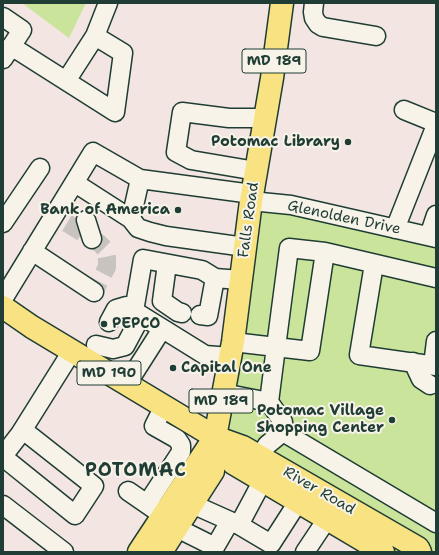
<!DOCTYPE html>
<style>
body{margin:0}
#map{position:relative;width:439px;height:555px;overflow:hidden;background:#f2e5e2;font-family:"Shantell Sans",sans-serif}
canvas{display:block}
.frame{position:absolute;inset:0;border:4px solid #1f3d34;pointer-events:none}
</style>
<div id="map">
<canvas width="439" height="555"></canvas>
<div class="frame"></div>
</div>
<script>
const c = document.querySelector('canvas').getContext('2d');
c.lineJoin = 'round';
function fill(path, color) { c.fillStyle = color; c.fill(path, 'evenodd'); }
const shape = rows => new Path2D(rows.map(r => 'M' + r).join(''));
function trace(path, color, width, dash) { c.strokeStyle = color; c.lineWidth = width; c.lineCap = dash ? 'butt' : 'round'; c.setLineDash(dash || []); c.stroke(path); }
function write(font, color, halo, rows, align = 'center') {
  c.font = font + ' "Shantell Sans",sans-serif'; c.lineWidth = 4; c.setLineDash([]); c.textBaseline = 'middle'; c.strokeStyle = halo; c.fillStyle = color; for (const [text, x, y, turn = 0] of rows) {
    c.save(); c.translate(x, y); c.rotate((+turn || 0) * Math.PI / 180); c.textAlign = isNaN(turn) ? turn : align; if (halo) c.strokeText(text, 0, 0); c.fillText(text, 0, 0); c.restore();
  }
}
fill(shape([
 [22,3,86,3,69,38],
 [251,201,436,238,436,552,385,552,215,437]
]), '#cae59b');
trace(shape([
 [67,223,99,243,105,249,107,258,107,267,94,292]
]), '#c8c3bf', 18, [18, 9]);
const minor = shape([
 [314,3,313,12,314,18,318,24,323,27,376,36],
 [3,17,22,30,3,59],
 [95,36,108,3],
 [11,46,115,112,123,53,95,36,66,81],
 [404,110,436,123],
 [256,171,191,160,176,152,182,112,229,118,265,118],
 [140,179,131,219,138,228,150,232,166,236,245,247],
 [75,183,131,219],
 [251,201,291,205,436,238],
 [86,220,92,239],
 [3,223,40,168],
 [395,229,436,125],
 [429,236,436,215],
 [32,251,94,292],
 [325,252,436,278],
 [167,264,162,301,178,312,182,313],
 [374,264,359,355,436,366],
 [3,299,93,152,140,179,252,194],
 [134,311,143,259,202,270,215,278,240,280],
 [200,315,208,316,215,278],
 [109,322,116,309,126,306,205,355,230,357],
 [96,345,113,349,125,346,141,316],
 [413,362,421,379,430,385],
 [433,365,436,341],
 [127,384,162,329],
 [223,393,269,402,276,347,289,248,325,252,310,351,276,347,233,342],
 [269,402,283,422,283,432],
 [3,456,20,434,72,351],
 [3,457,75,515,94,486,23,430],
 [260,457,267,445,283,432,436,523],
 [263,480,239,525,271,544,298,502],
 [128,491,157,511],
 [147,504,181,452,181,445,177,439,154,426,164,406],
 [192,504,239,525],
 [3,505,64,552],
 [177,528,215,547,230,521],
 [305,552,327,519]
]);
const major = shape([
 [3,307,32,327,215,437,243,447,418,548,420,552],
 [215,437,233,463,383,552],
 [139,552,215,437],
 [161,552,213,471,215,437,233,342,251,201,272,78,282,3]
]);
trace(minor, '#1f3d34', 21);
trace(major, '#1f3d34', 25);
trace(minor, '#f7f3e8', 18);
trace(major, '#f8e281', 22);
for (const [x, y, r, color] of [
 [348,142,4,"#1f3d34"],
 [178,210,4,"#1f3d34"],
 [104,324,4,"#1f3d34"],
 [173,368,4,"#1f3d34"],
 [392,420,4,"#1f3d34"]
]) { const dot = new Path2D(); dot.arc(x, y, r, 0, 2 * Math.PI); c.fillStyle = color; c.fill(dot); trace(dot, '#f7f3e8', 1.5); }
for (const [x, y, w] of [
 [274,61,64],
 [109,373,64],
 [221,401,64]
]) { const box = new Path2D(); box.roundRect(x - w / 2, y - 12, w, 24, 3); c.fillStyle = '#f7f3e8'; c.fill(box); trace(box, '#1f3d34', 1); }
write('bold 14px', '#1f3d34', null, [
 ["MD 189",274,61],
 ["MD 190",109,373],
 ["MD 189",221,401]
]);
write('bold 15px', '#1f3d34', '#f7f3e8', [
 ["Potomac Library",340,142],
 ["Bank of America",170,210],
 ["PEPCO",112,324,"left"],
 ["Capital One",181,368,"left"],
 ["Potomac Village",384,411],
 ["Shopping Center",384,428]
], 'right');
write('15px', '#1f3d34', '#f7f3e8', [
 ["Glenolden Drive",344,218,12],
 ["Falls Road",249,220,-82],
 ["River Road",319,491,30]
]);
c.letterSpacing = '1px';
write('bold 19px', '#1f3d34', '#f7f3e8', [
 ["POTOMAC",136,471]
]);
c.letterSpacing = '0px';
</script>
